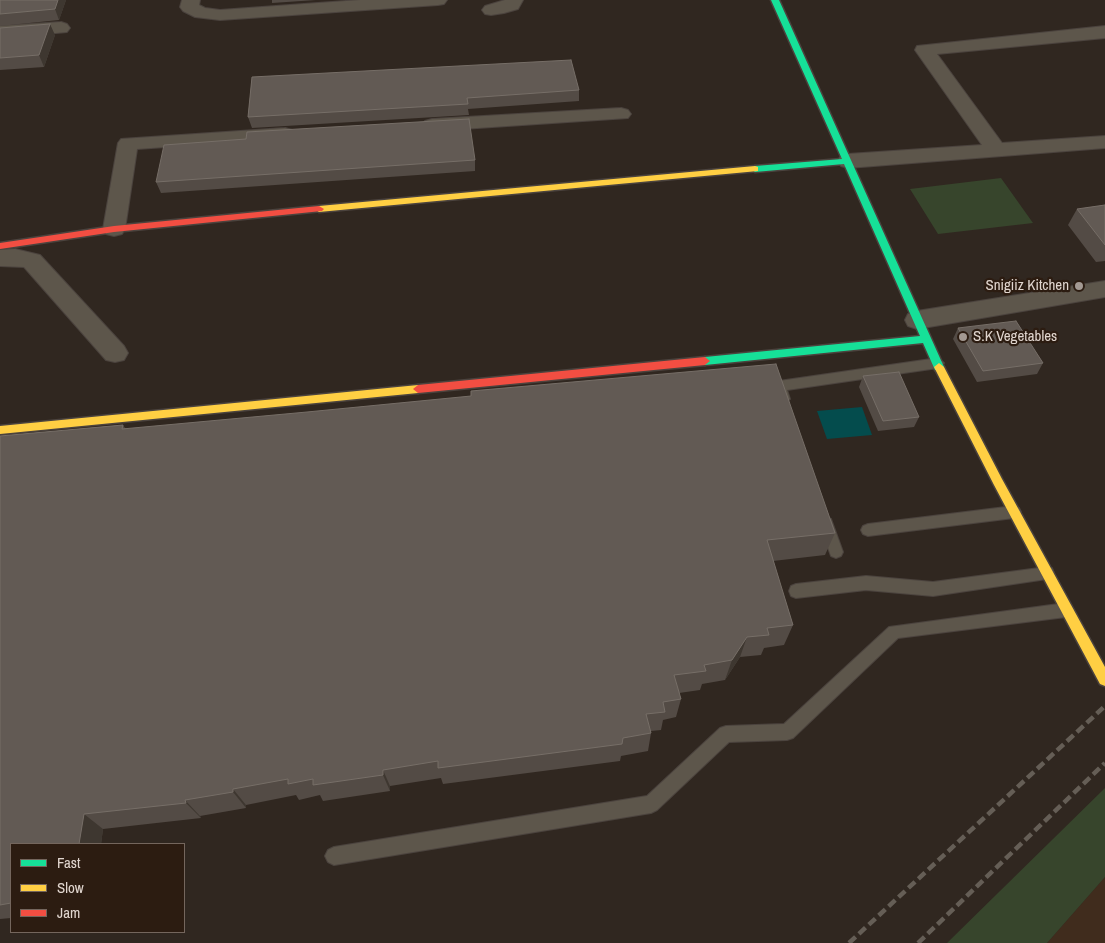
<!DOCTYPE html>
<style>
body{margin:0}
#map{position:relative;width:1105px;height:943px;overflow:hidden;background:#302720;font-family:"Archivo Narrow",sans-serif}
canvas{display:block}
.legend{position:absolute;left:10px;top:843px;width:175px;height:90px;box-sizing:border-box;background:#2c1c11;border:1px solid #74665d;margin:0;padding:6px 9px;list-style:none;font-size:15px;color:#e1d6cf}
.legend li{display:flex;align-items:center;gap:10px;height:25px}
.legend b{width:25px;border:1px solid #74665d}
</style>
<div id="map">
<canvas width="1105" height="943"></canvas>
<ul class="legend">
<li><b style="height:6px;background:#16e098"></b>Fast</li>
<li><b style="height:6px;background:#ffcf43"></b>Slow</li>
<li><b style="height:6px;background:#f24e42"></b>Jam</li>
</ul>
</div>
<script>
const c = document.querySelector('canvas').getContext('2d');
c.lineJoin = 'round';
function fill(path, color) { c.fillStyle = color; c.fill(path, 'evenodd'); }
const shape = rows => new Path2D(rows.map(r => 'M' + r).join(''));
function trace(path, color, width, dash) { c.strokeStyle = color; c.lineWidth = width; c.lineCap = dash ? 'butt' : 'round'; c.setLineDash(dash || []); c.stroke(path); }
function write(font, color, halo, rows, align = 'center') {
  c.font = font + ' "Archivo Narrow",sans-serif'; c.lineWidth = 4.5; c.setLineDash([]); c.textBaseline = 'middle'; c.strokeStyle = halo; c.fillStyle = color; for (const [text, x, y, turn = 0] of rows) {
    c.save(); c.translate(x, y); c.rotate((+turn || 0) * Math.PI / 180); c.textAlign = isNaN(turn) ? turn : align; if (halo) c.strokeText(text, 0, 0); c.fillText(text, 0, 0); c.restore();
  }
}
fill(shape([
 [1105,877,1105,943,1047,943]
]), '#402c1d');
fill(shape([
 [1001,178,1033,223,938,234,910,189],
 [1105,788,1105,877,1047,943,947,943]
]), '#37452c');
fill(shape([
 [862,407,872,435,827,439,817,411]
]), '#044c4d');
const lane = shape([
 [938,358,944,363,938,368,787,390,790,399,783,404,778,403,773,386,779,381,938,358],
 [1014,506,1019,508,1021,512,1019,516,1014,518,868,536,863,534,861,530,863,526,868,524,1014,506],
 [826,517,831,519,843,552,841,556,836,558,831,556,819,523,821,519,826,517],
 [1047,567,1052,568,1054,573,1052,578,1047,579,933,596,866,590,796,598,791,596,789,591,791,586,796,584,866,576,933,582,1047,567],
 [1066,603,1071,605,1074,610,1071,615,1066,617,898,638,793,738,787,740,729,742,657,810,651,813,334,865,328,862,325,856,328,850,334,847,647,796,720,728,726,726,784,724,889,627,1066,603]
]);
const street = shape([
 [182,0,200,0,199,5,205,8,220,10,360,0,447,0,444,4,438,5,220,20,195,17,183,11,180,7,182,0],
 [505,0,523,0,518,9,504,13,491,15,485,14,482,10,485,6,505,0],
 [61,22,67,24,70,28,67,32,0,38,0,26,61,22],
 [1105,26,1105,38,937,54,1002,143,1105,136,1105,148,848,168,841,166,837,161,841,156,848,154,982,145,915,50,917,46,1105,26],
 [621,108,628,110,631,114,628,118,432,131,425,129,422,125,425,121,432,119,621,108],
 [285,128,292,130,295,134,292,138,137,149,125,229,122,234,114,236,106,234,103,229,118,143,121,139,285,128],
 [15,249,40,255,124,346,128,353,124,360,115,362,106,360,24,267,0,266,0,250,15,249],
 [1105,281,1105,297,917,329,908,326,905,320,908,314,917,311,1105,281]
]);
const fast = shape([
 [771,0,779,0,944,367,943,370,935,370,923,343,705,365,700,361,705,357,920,336,844,164,755,172,751,169,755,166,842,159,771,0]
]);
const slow = shape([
 [755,166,758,167,758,171,319,212,314,209,319,206,755,166],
 [939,363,944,367,1002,479,1105,667,1105,686,1100,684,994,485,934,367,939,363],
 [418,385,423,389,418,393,0,434,0,426,418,385]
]);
const jam = shape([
 [319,206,324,209,322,211,114,232,0,249,0,243,114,226,319,206],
 [705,357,710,361,705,365,418,393,413,389,418,385,705,357]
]);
trace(lane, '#4b433e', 2);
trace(street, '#4b433e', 2);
trace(fast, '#4b433e', 3);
trace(slow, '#4b433e', 3);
trace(jam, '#4b433e', 3);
fill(lane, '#5d564b');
fill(street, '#5d564b');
fill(fast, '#16e098');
fill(slow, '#ffcf43');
fill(jam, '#f24e42');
trace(shape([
 [849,943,1105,706],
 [918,943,1105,763]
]), '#655e56', 4.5, [9, 4.5]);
fill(shape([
 [0,0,66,0,59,20,0,26],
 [272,0,316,0,272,3],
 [0,28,55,35,44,67,0,70],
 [252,77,579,90,579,101,468,109,469,115,252,128,248,117],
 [246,139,475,160,475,171,161,193,156,182],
 [1105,205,1105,261,1096,262,1068,225,1077,209],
 [958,328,1043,363,1037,374,977,382,953,339],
 [863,376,919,417,914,427,878,431,859,387],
 [123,425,125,428,835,533,825,555,773,561,793,625,784,645,764,648,761,655,740,657,725,680,702,684,700,690,679,693,681,699,676,717,663,720,661,730,651,731,651,733,648,751,621,756,620,761,443,784,441,778,390,786,390,791,323,801,320,795,299,800,296,795,246,805,246,808,200,816,201,818,103,829,101,844,11,844,11,918,0,919,0,436]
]), '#534b45');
fill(shape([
 [58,0,66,0,59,20,55,9],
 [50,24,55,35,44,67,39,55],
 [747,637,740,657,725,680,732,660],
 [383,770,390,786,390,791,383,775],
 [233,789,246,805,246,808,233,792],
 [185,800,200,816,201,818,186,803],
 [84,814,103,829,101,844,79,844]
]), '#3e3730');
const building = shape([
 [0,0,58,0,55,9,0,14,0,0],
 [50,24,39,55,0,58,0,28,50,24],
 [571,60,579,90,467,98,468,104,248,117,252,77,571,60],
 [469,119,475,160,156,182,164,145,246,139,247,132,469,119],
 [1105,205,1105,245,1077,209,1105,205],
 [1016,321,1043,363,983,371,958,328,1016,321],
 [776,364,835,533,767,540,793,625,767,628,769,635,747,637,732,660,704,665,706,671,674,675,681,699,663,702,665,712,646,714,651,733,623,738,622,744,438,768,438,761,383,770,383,775,313,785,313,779,288,784,288,779,233,789,233,792,185,800,186,803,84,814,79,844,11,844,11,903,0,905,0,436,123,425,122,429,307,412,471,396,471,391,776,364],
 [899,372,919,417,883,421,863,376,899,372]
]);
fill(building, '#625a54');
trace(building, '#766e67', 1);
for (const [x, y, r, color] of [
 [1079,286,5,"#a39992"],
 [963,337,5,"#a39992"]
]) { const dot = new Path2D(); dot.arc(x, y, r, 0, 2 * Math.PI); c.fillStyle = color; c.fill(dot); trace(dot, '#2c1c11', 2); }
write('15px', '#e1d6cf', '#2c1c11', [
 ["Snigiiz Kitchen",1069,286],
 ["S.K Vegetables",973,337,"left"]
], 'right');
</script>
